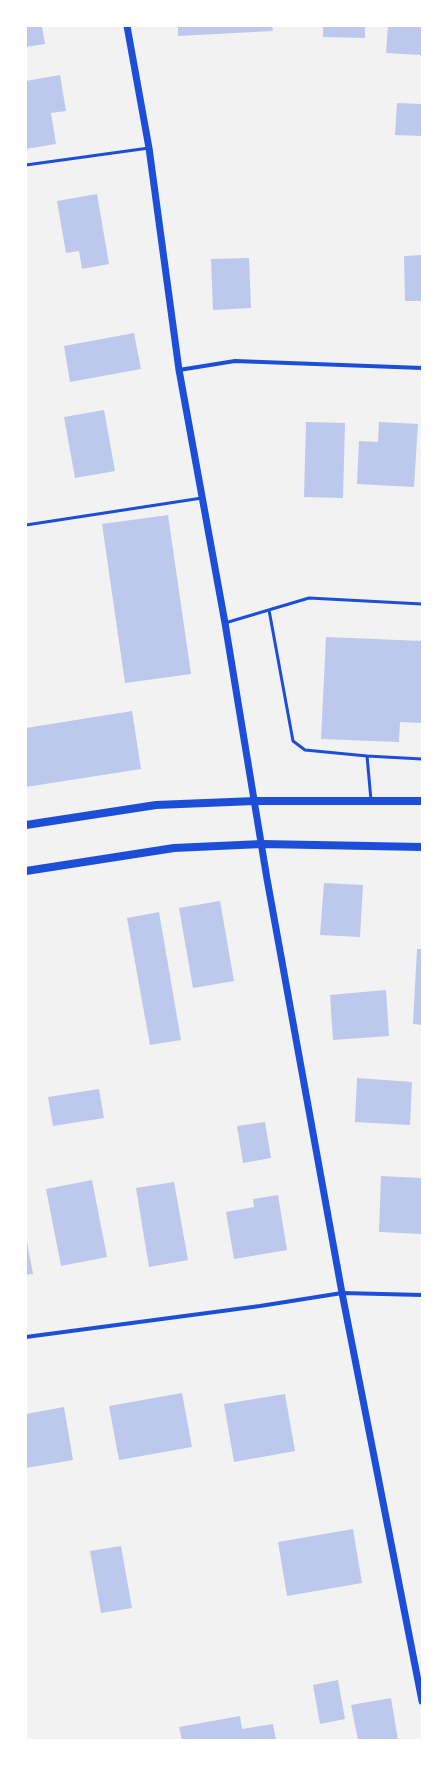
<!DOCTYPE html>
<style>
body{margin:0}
#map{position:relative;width:448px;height:1766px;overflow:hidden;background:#f2f2f2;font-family:"Source Sans 3",sans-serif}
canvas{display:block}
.frame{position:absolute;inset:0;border:27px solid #fff;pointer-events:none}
</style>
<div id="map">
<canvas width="448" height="1766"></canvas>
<div class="frame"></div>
</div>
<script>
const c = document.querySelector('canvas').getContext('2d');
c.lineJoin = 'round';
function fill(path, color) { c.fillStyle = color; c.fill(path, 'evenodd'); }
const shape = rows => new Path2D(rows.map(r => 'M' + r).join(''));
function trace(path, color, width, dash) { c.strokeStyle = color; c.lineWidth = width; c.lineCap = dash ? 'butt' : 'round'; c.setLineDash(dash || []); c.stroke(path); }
fill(shape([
 [26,26,42,26,45,44,26,47],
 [178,26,272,26,273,31,178,36],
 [323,26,365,26,365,38,323,37],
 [388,26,422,26,421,55,386,53],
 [60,75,66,111,51,113,56,144,26,149,26,81],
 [397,103,422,104,422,136,395,135],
 [97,194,109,264,82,269,79,251,66,253,57,201],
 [422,255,422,301,405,301,404,256],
 [249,258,251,308,213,310,211,259],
 [134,333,141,369,70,382,64,346],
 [104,410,115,471,75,478,64,417],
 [306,422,345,423,343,498,304,497],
 [379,422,418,424,414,487,357,484,359,441,378,442],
 [168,515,191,674,125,683,102,524],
 [326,637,422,641,422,723,400,722,399,742,321,739],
 [132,711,141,769,26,787,26,728],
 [324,883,363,885,360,937,320,935],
 [220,901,234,981,193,988,179,908],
 [159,912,181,1040,150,1045,127,918],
 [417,949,422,949,422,1025,413,1024],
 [386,990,389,1036,333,1040,330,995],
 [357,1078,412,1082,410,1125,355,1122],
 [99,1089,104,1118,53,1126,48,1097],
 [265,1122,271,1158,243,1163,237,1126],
 [381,1176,422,1178,422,1234,379,1232],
 [92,1180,107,1257,61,1266,46,1189],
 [174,1182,188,1260,149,1267,136,1188],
 [278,1195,287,1250,234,1259,226,1212,254,1207,253,1199],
 [26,1237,33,1274,26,1275],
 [182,1393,192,1447,119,1460,109,1406],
 [285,1394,295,1451,234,1462,224,1404],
 [64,1407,73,1460,26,1468,26,1414],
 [353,1529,362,1583,287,1596,278,1542],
 [121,1546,132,1608,101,1613,90,1551],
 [338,1680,345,1719,320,1724,313,1685],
 [391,1698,398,1740,358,1740,351,1705],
 [240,1716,242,1729,273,1724,276,1740,182,1740,179,1727]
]), '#bdc9ec');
trace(shape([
 [26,165,149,148],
 [26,525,202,498],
 [269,610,293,741,305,750,367,756,422,759],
 [225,623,309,598,422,604],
 [367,756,371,800]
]), '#1d4ed8', 3);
trace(shape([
 [179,370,235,361,422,368],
 [26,1337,260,1306,342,1293,422,1295]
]), '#1d4ed8', 4);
trace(shape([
 [127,26,149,148,179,370,225,623,267,879,342,1293,422,1701]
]), '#1d4ed8', 7);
trace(shape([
 [26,825,156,805,255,801,422,801],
 [26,871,174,848,262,844,422,847]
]), '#1d4ed8', 8);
</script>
